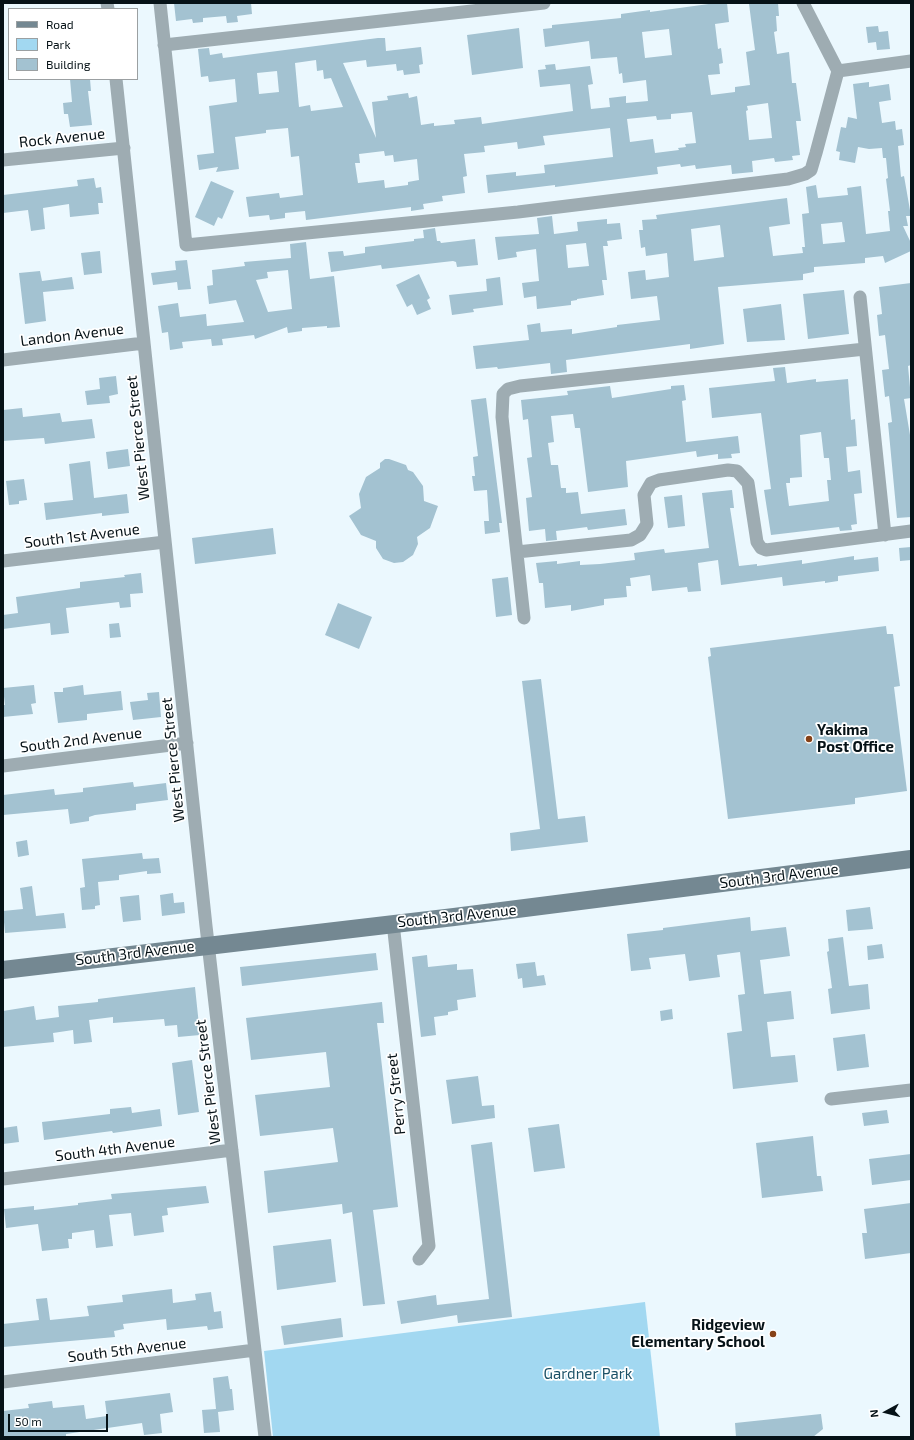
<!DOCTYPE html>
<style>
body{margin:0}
#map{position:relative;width:914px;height:1440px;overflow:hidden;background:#ebf8fe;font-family:"Exo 2",sans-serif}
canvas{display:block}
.frame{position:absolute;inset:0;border:4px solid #061217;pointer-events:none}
.legend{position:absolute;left:8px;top:8px;width:130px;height:72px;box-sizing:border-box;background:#fff;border:1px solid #9ba0a2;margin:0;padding:5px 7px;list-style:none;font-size:12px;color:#061217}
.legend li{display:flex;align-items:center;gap:8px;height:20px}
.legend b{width:20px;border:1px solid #9ba0a2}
.north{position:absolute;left:866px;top:1392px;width:40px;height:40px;-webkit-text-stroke:3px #fff;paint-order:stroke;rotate:263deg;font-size:11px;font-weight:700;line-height:16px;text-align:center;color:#061217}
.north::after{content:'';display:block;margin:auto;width:14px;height:18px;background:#061217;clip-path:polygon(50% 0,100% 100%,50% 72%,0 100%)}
.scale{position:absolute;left:8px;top:1414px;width:100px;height:18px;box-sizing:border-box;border:2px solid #061217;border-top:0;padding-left:5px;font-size:12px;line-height:14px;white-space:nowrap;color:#061217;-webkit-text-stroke:3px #fff;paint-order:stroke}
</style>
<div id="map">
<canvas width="914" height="1440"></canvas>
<div class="frame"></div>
<ul class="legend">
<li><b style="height:5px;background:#748892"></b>Road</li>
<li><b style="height:11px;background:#a2d8f1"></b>Park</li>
<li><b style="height:11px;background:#a3c2d1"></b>Building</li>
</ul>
<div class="north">N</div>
<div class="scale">50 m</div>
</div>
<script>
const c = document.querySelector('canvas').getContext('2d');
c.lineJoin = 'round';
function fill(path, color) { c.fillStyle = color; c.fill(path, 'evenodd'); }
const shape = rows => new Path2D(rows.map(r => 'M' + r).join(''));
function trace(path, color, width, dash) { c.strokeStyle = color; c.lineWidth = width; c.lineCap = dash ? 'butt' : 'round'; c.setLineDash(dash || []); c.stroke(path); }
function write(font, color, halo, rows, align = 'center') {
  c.font = font + ' "Exo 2",sans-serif'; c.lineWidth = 3.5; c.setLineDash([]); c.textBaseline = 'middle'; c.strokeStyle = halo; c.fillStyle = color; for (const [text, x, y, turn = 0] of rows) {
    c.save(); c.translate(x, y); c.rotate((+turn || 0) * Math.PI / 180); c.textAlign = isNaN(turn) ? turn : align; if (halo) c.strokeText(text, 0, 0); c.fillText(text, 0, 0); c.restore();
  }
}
fill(shape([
 [645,1302,660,1437,273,1437,264,1351]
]), '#a2d8f1');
fill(shape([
 [174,3,251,3,252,14,237,16,238,22,227,23,226,16,203,18,203,22,193,23,192,19,176,21],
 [716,3,727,3,729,22,715,24,718,49,721,48,723,63,719,64,720,74,708,75,711,95,735,92,735,87,750,85,746,52,755,50,749,4,778,3,779,16,776,16,777,31,774,32,777,54,789,52,792,83,796,83,801,121,796,121,800,155,792,156,793,160,775,162,774,158,752,161,753,172,732,174,731,165,696,169,695,165,681,167,680,164,657,167,658,174,555,187,555,185,488,193,486,175,516,172,516,176,545,173,544,165,613,157,610,128,543,136,545,145,518,149,517,142,484,146,485,152,464,154,467,176,463,177,465,193,442,196,443,201,423,204,424,209,411,211,411,207,306,220,305,211,285,213,285,218,270,220,269,215,249,217,246,197,279,193,280,198,303,195,299,156,291,157,288,128,266,130,266,133,235,137,239,169,216,172,218,167,199,170,197,155,214,153,209,106,237,102,235,79,209,82,208,76,201,77,198,49,209,48,210,55,222,53,223,58,378,38,385,38,386,51,421,47,423,64,419,65,420,73,404,75,403,70,397,71,396,64,367,67,366,60,343,63,376,138,372,102,388,100,387,96,408,93,409,98,417,96,421,125,434,123,434,126,455,124,454,120,481,117,482,124,573,111,570,84,540,87,538,70,546,69,545,65,555,64,556,70,590,66,593,84,588,85,591,109,610,107,609,98,626,96,626,103,648,101,646,80,623,83,622,73,619,74,617,57,591,59,589,41,545,47,543,29,552,28,552,25,621,18,621,14,650,10,650,12],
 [669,29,672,55,645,58,642,32],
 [316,60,317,71,323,70,324,79,331,78,343,107,311,111,310,105,299,107,295,63],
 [277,71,279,92,259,94,257,73],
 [768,103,772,138,749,140,746,111,748,110,747,106],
 [692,112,696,143,685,144,686,147,678,148,679,150,655,153,653,139,630,142,627,119,656,116,657,120,671,119,671,114],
 [384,151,385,156,393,155,394,162,417,159,419,180,408,182,408,185,385,188,384,180,358,183,355,163,360,163,359,154],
 [878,26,879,32,888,31,890,49,877,50,876,42,868,43,866,27],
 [519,28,523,68,472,75,467,35],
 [70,79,90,79,91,91,88,91,92,125,70,127,68,114,64,114,63,103,72,102],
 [869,82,869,87,889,84,891,100,879,102,882,123,895,121,896,130,902,129,904,145,898,146,901,177,904,176,911,216,906,216,908,226,903,226,911,243,911,251,885,263,883,256,865,258,865,263,814,267,814,272,803,274,803,280,718,287,724,344,690,349,690,344,566,360,567,372,551,374,550,363,498,369,497,367,476,369,473,346,529,340,527,325,540,323,541,332,572,329,572,334,617,327,617,325,660,320,657,296,631,299,628,272,645,270,646,280,669,277,667,253,646,256,645,247,641,248,639,230,643,230,642,220,657,219,656,215,787,198,790,224,769,227,773,256,803,253,802,247,805,247,802,214,809,213,806,187,816,185,818,198,848,195,847,188,861,186,866,234,890,231,888,211,890,211,886,179,888,178,886,158,883,158,882,148,869,149,858,147,855,163,839,160,840,152,836,151,841,127,846,128,848,117,857,119,853,84],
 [842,222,845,242,823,244,821,224],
 [720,225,724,257,694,261,691,229],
 [94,178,96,188,101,187,103,203,98,203,99,214,70,217,69,204,43,208,45,229,31,231,28,210,3,213,3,195,78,186,77,180],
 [211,181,234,191,222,219,218,217,214,226,195,217],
 [552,216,554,234,578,231,577,222,607,219,607,224,620,223,622,239,607,241,608,246,603,246,607,280,602,280,604,295,577,299,577,300,571,301,571,305,537,309,536,296,524,298,522,283,539,281,536,249,516,252,517,257,498,260,495,237,539,234,537,218],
 [586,243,589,266,568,268,566,245],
 [435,228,437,241,440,241,441,243,475,239,478,265,457,267,456,262,453,261,382,269,381,265,331,272,328,252,343,251,344,256,365,253,365,247,414,241,414,239,424,238,423,230],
 [306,242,310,279,334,276,340,327,327,328,327,326,302,328,302,331,288,333,287,327,255,339,254,335,222,339,223,345,212,346,211,339,182,342,183,348,170,350,168,332,162,333,158,306,178,303,180,317,206,314,207,326,244,322,236,300,209,304,207,286,213,285,212,270,245,266,244,262,291,258,290,244],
 [288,270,292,309,268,312,256,280,268,278,267,272],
 [100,251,102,273,84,275,81,253],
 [187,260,191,289,178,290,177,282,153,285,151,273,176,270,175,261],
 [40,271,42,281,72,277,74,289,43,292,46,321,25,324,19,273],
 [419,274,430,298,427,300,431,309,417,315,412,304,407,307,396,285],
 [500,277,503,305,473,309,474,312,452,315,449,295,487,291,486,279],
 [911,283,911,365,908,366,911,398,904,399,911,441,911,517,897,518,888,423,892,422,889,396,885,397,882,370,889,369,885,335,879,336,877,315,882,314,879,287],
 [844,290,849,334,808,339,803,294],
 [781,304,785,340,747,342,743,309],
 [785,367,787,383,816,379,816,382,848,379,851,420,855,419,857,446,846,447,848,472,860,470,862,493,854,494,857,524,851,525,852,530,840,531,839,527,771,535,764,490,771,489,761,413,712,418,709,388,775,381,773,368],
 [821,432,824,458,829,458,831,480,827,480,829,501,789,506,786,483,790,483,790,478,802,477,800,435],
 [116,376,118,394,109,396,110,403,87,405,85,391,100,389,99,378],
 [684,385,686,400,682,401,686,442,738,436,740,453,731,454,732,458,718,459,718,454,697,457,696,451,626,461,628,487,588,492,580,428,575,428,573,414,551,416,554,442,548,443,551,465,558,465,561,488,566,488,566,493,578,492,581,514,625,509,627,525,588,530,587,527,556,531,557,540,546,541,545,529,529,531,526,498,532,497,527,458,532,457,528,419,523,420,521,400,568,395,567,391,610,386,612,398,671,389,671,386],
 [486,398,502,523,499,523,500,532,485,534,484,521,489,521,487,490,474,491,472,476,475,476,473,457,478,456,471,400],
 [22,408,23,417,60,413,62,422,92,419,95,438,45,444,44,438,3,441,3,410],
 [128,449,130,466,108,469,106,452],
 [385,459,389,459,406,465,408,470,413,472,423,486,424,501,438,506,430,528,417,537,418,544,413,555,403,562,394,563,383,559,376,548,376,541,361,535,349,516,361,508,359,494,366,477,380,468,380,463],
 [90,461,94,498,127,494,129,513,102,516,102,513,46,520,44,503,73,500,69,464],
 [24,479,27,500,19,501,19,504,9,505,6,481],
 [732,490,734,508,730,508,739,566,757,564,757,566,802,560,802,564,854,556,854,560,878,557,879,571,838,576,838,581,825,583,825,581,783,586,782,577,721,585,718,560,698,563,701,591,688,592,687,587,652,591,650,575,630,578,631,586,626,586,627,597,604,599,604,605,571,611,571,605,545,608,543,583,539,583,536,563,557,561,557,564,580,561,580,565,600,564,635,560,634,553,664,549,665,553,709,548,702,493],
 [682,495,685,526,668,528,664,497],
 [273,528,276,554,195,564,192,538],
 [911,547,911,560,900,561,899,548],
 [141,573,143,593,130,594,131,607,120,608,119,602,66,608,69,633,51,635,50,623,3,629,3,615,18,613,16,597,80,588,80,582,125,577,124,575],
 [508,577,512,615,496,617,492,579],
 [338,603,372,617,359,649,325,635],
 [119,623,121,637,110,638,109,624],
 [886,626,887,634,893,634,900,686,894,687,907,791,855,798,855,804,728,819,708,657,711,656,710,648],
 [541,679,558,819,585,816,588,842,511,851,510,833,540,829,522,681],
 [34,685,36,703,31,704,33,714,3,717,3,705,5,705,3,688],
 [83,685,84,695,121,691,123,710,87,714,87,720,58,723,54,692,63,692,63,688],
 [159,692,161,717,133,720,130,702,148,700,147,693],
 [133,782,134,787,166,783,168,800,136,804,136,810,95,815,89,817,89,821,70,824,68,809,3,815,3,795,54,789,55,795,83,792,83,788],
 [27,840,29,855,18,857,16,842],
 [142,853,143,859,159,858,161,873,147,874,147,871,119,875,119,880,98,882,100,905,95,906,95,909,82,910,80,888,85,887,82,859],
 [32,886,36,916,64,913,66,928,5,933,3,911,23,909,20,888],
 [173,893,174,903,184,902,185,913,162,916,160,895],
 [139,895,141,920,123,922,120,897],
 [870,907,873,929,848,931,846,910],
 [750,917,751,931,786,927,790,956,760,960,764,994,791,991,794,1019,767,1022,771,1057,795,1055,798,1082,733,1089,727,1033,742,1031,738,995,745,994,740,952,717,955,720,977,689,981,685,954,649,958,651,969,631,971,627,934,663,930,663,928],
 [843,937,849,986,868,984,870,1009,831,1014,828,989,832,988,827,952,829,951,828,939],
 [882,944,884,958,868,960,867,946],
 [376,953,378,970,242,986,240,967],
 [427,955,428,967,457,964,457,970,473,969,476,997,457,1000,458,1010,448,1012,448,1015,434,1017,436,1035,421,1037,412,957],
 [535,962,537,976,544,975,546,985,523,988,522,978,518,979,516,964],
 [195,987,200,1035,178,1037,177,1025,165,1026,164,1019,113,1023,113,1017,89,1020,92,1042,74,1044,73,1030,53,1033,54,1042,3,1047,3,1011,34,1006,36,1020,59,1017,58,1006,98,1002,98,999],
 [382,1002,384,1023,377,1023,398,1207,373,1210,385,1304,363,1306,352,1212,343,1214,342,1204,268,1213,264,1171,338,1162,333,1128,260,1136,255,1095,330,1087,326,1052,251,1060,246,1018],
 [672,1009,673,1019,661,1021,660,1011],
 [865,1034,869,1067,837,1071,833,1038],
 [192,1060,199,1112,178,1115,172,1063],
 [478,1076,482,1106,494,1105,495,1118,452,1124,446,1080],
 [131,1107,132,1113,160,1109,162,1126,113,1133,112,1131,44,1140,42,1122,110,1114,110,1109],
 [887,1110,889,1123,864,1126,862,1113],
 [559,1124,565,1168,534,1172,528,1128],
 [17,1126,19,1142,3,1144,3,1128],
 [813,1136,817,1176,821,1176,823,1191,762,1198,756,1143],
 [492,1142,512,1317,458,1323,457,1315,401,1324,397,1301,436,1295,437,1305,489,1299,471,1145],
 [911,1154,911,1180,872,1185,869,1159],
 [206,1186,209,1203,167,1208,168,1215,162,1216,164,1232,134,1236,131,1213,109,1215,113,1246,96,1248,94,1230,72,1233,72,1239,68,1239,69,1248,42,1251,38,1224,6,1228,4,1209,34,1206,34,1210,78,1205,78,1203,112,1199,111,1194],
 [911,1203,911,1253,865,1259,862,1233,867,1233,864,1209],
 [331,1239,336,1282,277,1290,273,1246],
 [172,1289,173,1303,196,1300,195,1294,211,1292,214,1312,221,1311,223,1328,208,1330,207,1326,167,1330,166,1319,123,1324,124,1329,114,1331,115,1337,3,1347,3,1324,39,1320,36,1299,47,1298,50,1320,89,1316,87,1306,123,1302,122,1295],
 [341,1318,343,1337,284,1345,281,1326],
 [228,1376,230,1389,232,1389,234,1410,218,1412,220,1432,204,1433,202,1410,216,1409,213,1378],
 [170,1393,173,1412,160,1414,162,1433,144,1435,142,1423,66,1434,66,1437,3,1437,3,1411,29,1408,28,1404,52,1401,53,1408,84,1405,86,1419,107,1416,105,1401],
 [821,1414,823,1429,813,1437,736,1437,735,1423]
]), '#a3c2d1');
trace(shape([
 [107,3,108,9],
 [160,3,186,245,518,212,788,179,805,174,811,170,816,153,838,71,803,3],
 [164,45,544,3],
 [838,71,911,61],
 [116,79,206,926,265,1437],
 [3,160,124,148],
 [860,297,885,535],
 [3,360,144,343],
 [517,552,631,540,640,535,647,524,644,495,651,483,659,480,728,470,737,471,748,483,757,542,761,548,766,550,911,531],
 [3,561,165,542],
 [524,618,502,417,503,394,508,389,520,386,865,349],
 [3,766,187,743],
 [393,923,429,1246,419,1259],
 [831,1099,911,1090],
 [3,1179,232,1150],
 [3,1382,255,1350]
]), '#9eacb2', 13);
trace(shape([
 [3,970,454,917,911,859]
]), '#748892', 18);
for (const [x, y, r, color] of [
 [809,739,4,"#864117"],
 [773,1334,4,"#864117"]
]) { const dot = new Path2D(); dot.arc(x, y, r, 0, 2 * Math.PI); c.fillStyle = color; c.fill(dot); trace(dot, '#fff', 1.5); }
write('15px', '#061217', '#fff', [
 ["Rock Avenue",62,138,-6],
 ["Landon Avenue",72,335,-7],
 ["West Pierce Street",138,438,-96],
 ["South 1st Avenue",82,536,-7],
 ["South 2nd Avenue",81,740,-7],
 ["West Pierce Street",173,760,-96],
 ["South 3rd Avenue",779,876,-7],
 ["South 3rd Avenue",457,916,-6],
 ["South 3rd Avenue",135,953,-7],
 ["West Pierce Street",208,1082,-97],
 ["Perry Street",396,1094,-96],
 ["South 4th Avenue",115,1149,-7],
 ["South 5th Avenue",127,1350,-7]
]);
write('bold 15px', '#061217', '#fff', [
 ["Yakima",817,730],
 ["Post Office",817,747],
 ["Ridgeview",765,1325,"right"],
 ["Elementary School",765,1342,"right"]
], 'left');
write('15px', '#1b5167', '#fff', [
 ["Gardner Park",588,1374]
]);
</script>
